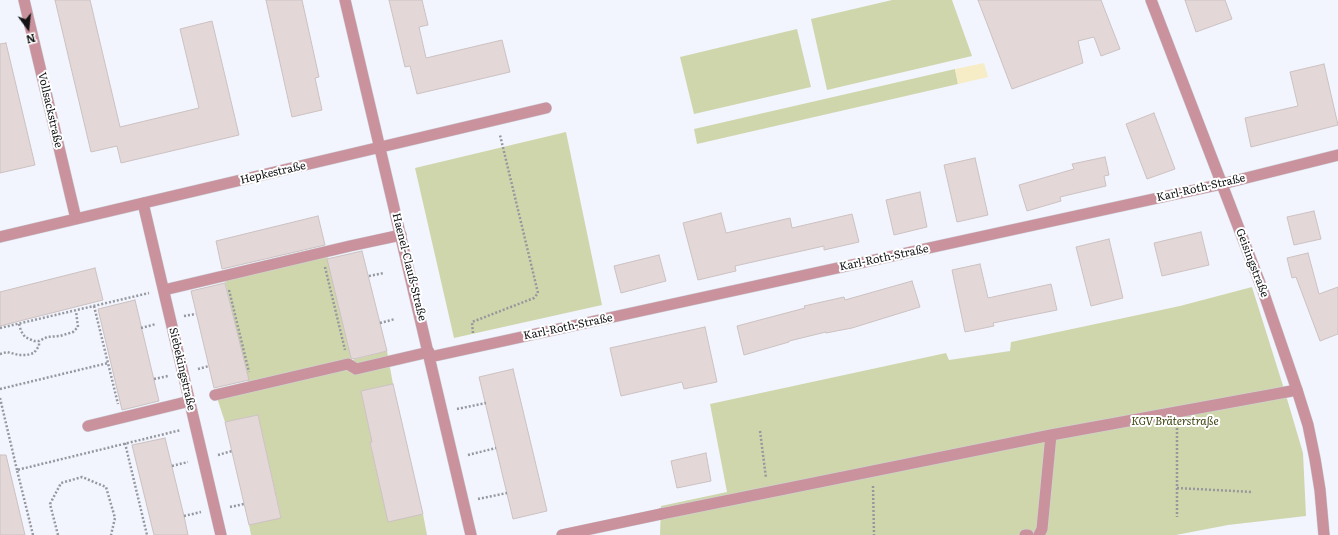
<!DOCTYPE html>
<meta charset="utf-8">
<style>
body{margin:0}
#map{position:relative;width:1338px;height:535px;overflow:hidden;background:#f2f5fe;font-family:Literata,serif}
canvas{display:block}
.north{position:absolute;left:8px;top:8px;width:40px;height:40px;-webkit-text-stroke:3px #fff;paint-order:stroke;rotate:165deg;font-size:11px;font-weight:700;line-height:16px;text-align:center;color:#131417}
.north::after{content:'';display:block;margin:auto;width:14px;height:18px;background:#131417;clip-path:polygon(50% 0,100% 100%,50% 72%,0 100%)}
</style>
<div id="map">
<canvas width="1338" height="535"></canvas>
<div class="north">N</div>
</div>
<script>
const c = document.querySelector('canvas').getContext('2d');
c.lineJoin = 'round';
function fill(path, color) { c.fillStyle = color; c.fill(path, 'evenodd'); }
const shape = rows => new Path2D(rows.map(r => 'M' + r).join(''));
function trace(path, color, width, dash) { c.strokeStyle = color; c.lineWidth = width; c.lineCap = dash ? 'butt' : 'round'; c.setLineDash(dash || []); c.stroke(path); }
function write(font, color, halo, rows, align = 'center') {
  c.font = font + ' Literata,serif'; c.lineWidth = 4; c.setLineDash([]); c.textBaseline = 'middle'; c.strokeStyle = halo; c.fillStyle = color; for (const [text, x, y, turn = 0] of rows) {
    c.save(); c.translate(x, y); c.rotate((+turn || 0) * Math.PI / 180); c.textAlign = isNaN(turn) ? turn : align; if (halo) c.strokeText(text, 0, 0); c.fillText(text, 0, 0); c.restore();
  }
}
fill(shape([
 [892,0,952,0,972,56,827,90,811,19],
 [797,29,811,87,694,114,680,57],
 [955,69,958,84,697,144,694,129],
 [566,132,602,305,454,338,415,168],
 [325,247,352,360,387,351,393,384,361,391,372,442,370,443,388,521,423,514,427,535,251,535,249,525,281,517,258,415,225,422,215,392,249,384,225,281],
 [1252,287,1285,392,1303,453,1306,516,1228,525,1176,535,660,535,661,506,727,492,710,404,946,353,949,360,1010,351,1011,342,1180,306]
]), '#cfd6ac');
fill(shape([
 [984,63,988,77,958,84,955,69]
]), '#f6ecc6');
const building = shape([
 [55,0,90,0,120,127,199,108,180,29,212,21,239,135,121,163,117,146,91,152,55,0],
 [266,0,302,0,319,77,315,78,322,110,292,117,266,0],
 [389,0,422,0,428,25,419,27,426,58,502,40,510,72,417,94,410,66,405,67,389,0],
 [978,0,1101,0,1120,49,1101,56,1094,37,1078,41,1083,63,1012,89,978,0],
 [1185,0,1225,0,1232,19,1196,32,1185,0],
 [6,43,35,165,0,173,0,44,6,43],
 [1324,64,1338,125,1251,147,1245,118,1298,106,1290,72,1324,64],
 [1154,113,1175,169,1147,179,1126,124,1154,113],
 [1105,157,1109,175,1104,176,1106,186,1060,197,1061,201,1027,211,1019,185,1074,169,1072,164,1105,157],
 [975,158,988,215,957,222,944,165,975,158],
 [920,192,927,227,894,235,886,200,920,192],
 [1314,211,1321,239,1294,245,1287,217,1314,211],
 [721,213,726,233,790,218,792,228,852,214,859,242,824,250,824,246,735,266,736,271,698,280,683,223,721,213],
 [318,216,325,245,222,269,216,241,318,216],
 [1201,232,1209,265,1162,276,1154,243,1201,232],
 [1109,239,1123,298,1091,306,1076,247,1109,239],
 [362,251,387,351,354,359,351,358,327,259,362,251],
 [1308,253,1319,294,1338,287,1338,334,1320,341,1296,277,1292,278,1287,258,1308,253],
 [659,255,666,281,621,293,614,266,659,255],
 [980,264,988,298,1051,284,1057,310,993,323,994,326,965,332,952,270,980,264],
 [95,268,103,300,0,326,0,292,95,268],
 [912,281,920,307,852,328,826,333,826,332,789,341,789,342,744,355,737,326,805,308,804,306,844,297,845,300,912,281],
 [225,283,249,380,214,388,191,291,225,283],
 [135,300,159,401,122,410,98,309,135,300],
 [705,327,717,382,684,389,682,382,621,396,610,348,705,327],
 [513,369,547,511,513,519,479,377,513,369],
 [393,384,423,514,388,522,370,442,372,442,361,391,393,384],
 [258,415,281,518,249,525,225,422,258,415],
 [165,438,184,516,188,535,154,535,132,445,165,438],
 [706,453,711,481,677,488,671,461,706,453],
 [0,455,6,455,25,535,0,535,0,455]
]);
fill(building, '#e3d8d7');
trace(building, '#ccc1c1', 1);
const service = shape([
 [164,290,350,246,401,235],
 [215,395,348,364,356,369,429,352],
 [88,426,190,401],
 [661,514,1051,435,1297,390],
 [1025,535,1028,535],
 [1039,535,1042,529,1051,435]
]);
const minor = shape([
 [24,0,76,219],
 [345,0,471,535],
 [1151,0,1263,291,1297,390,1308,425,1315,459,1320,490,1324,535],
 [143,203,221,535],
 [0,237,546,108],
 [430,357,1222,184,1338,155],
 [562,535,661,514]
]);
trace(service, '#ced1d9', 12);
trace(minor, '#ced1d9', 12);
trace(shape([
 [325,267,345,350],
 [369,276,384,273],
 [229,290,249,372],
 [94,306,118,404],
 [184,316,196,314],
 [380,323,395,319],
 [19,324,21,331,25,337,34,341,39,341,47,337,60,336,73,332,78,327,76,311],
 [0,328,149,293],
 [141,328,156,324],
 [473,333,472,322,534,298,538,293,500,135],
 [0,354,7,352,19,355,27,355,34,353,39,346,39,341],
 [198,369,209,366],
 [154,379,168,376],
 [0,389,108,363],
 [0,398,17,470],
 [457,409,486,403],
 [1177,428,1177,517],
 [760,431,766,478],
 [125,443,147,535],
 [218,455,232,451],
 [468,455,496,448],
 [172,466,188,462],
 [873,486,874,535],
 [1177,488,1253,492],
 [478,499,507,493],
 [230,507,244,504],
 [184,516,201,512],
 [33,535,17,470,181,430],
 [58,535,50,504,61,483,82,477,106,487,115,518,111,535]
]), '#96989e', 2.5, [2, 2]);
trace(service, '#c9929c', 11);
trace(minor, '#c9929c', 11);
write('11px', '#131417', '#fff', [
 ["Vollsackstraße",50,110,77],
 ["Hepkestraße",273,173,-13],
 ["Karl-Roth-Straße",1201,188,-13],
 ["Karl-Roth-Straße",884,258,-12],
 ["Geisingstraße",1252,263,69],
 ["Haenel-Clauß-Straße",409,267,76],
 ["Karl-Roth-Straße",568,327,-12],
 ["Siebekingstraße",182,369,77]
]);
write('italic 11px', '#3d420e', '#fff', [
 ["KGV Bräterstraße",1175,422]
]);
</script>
